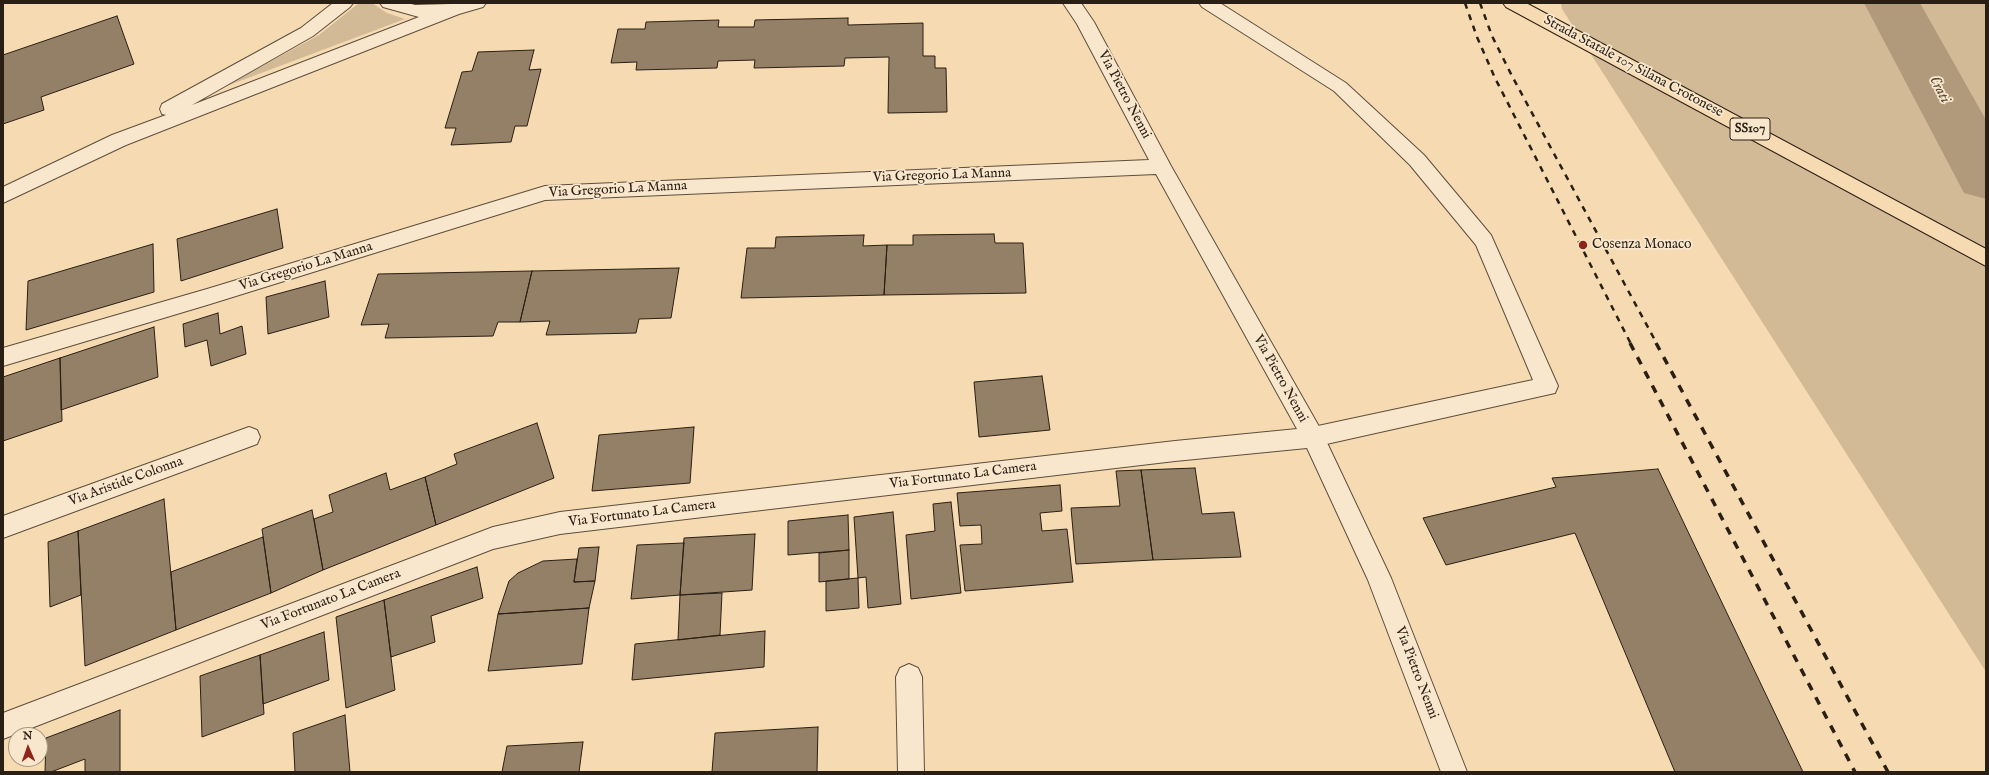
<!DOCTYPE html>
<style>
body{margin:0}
#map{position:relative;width:1989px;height:775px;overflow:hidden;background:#f6dab2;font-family:"IM FELL English",serif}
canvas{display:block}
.frame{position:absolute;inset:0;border:4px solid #2a1f14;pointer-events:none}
.north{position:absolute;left:8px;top:727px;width:40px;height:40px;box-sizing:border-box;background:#f9e7cd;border:1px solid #a69783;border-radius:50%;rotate:358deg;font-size:11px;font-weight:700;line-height:16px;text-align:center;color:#2a1f14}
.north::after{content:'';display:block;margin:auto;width:14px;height:18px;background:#8f2418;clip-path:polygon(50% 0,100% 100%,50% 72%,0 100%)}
</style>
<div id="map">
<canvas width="1989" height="775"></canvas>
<div class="frame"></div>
<div class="north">N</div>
</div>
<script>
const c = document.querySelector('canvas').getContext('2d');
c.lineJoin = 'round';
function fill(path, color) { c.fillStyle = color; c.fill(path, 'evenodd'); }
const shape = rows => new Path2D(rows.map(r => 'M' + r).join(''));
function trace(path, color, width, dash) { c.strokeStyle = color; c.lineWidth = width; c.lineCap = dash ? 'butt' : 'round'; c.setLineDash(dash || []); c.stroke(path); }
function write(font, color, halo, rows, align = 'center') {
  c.font = font + ' "IM FELL English",serif'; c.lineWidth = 3.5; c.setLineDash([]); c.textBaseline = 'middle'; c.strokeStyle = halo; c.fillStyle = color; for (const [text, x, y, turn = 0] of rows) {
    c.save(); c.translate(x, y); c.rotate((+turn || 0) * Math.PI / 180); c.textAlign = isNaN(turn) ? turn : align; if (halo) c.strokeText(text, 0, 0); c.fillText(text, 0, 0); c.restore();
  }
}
fill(shape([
 [359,3,372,3,387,13,405,19,224,87,319,35],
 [1561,3,1986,3,1986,672,1562,9]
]), '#d3ba97');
fill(shape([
 [1864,3,1920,3,1986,120,1986,199,1964,193,1864,3]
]), '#b19a7c');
const building = shape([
 [117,16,134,64,41,97,44,110,3,124,3,55,117,16],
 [848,18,848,25,923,23,923,56,935,56,935,68,946,68,947,112,888,113,889,57,845,58,844,66,754,68,755,60,718,61,717,68,636,70,637,62,611,63,618,29,645,29,646,22,719,20,718,27,754,27,755,20,848,18],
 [534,50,529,70,541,69,527,126,515,126,511,142,451,145,456,128,445,128,462,72,472,71,478,52,534,50],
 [277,209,283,248,181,281,177,239,277,209],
 [994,234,995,243,1023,243,1026,293,884,295,887,245,913,245,913,235,994,234],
 [864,235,863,246,887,245,884,295,741,298,747,248,775,248,776,237,864,235],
 [153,244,154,292,26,330,28,281,153,244],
 [679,268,671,318,639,319,636,333,546,335,550,321,520,322,532,271,679,268],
 [532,271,520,322,498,322,493,336,385,338,389,324,361,325,378,274,532,271],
 [325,281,329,317,268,334,266,297,325,281],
 [218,313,220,334,242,326,246,354,211,366,207,340,185,347,183,324,218,313],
 [154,327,158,377,61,410,60,358,154,327],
 [60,358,62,421,3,441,3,377,60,358],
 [1042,376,1050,430,979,437,974,382,1042,376],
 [537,423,554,478,436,525,425,477,457,464,454,454,537,423],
 [694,427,690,483,592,491,599,435,694,427],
 [1195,468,1202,514,1234,512,1241,557,1153,560,1141,470,1195,468],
 [1658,469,1803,772,1675,772,1575,533,1446,565,1423,518,1556,487,1552,478,1658,469],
 [1141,470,1153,560,1076,564,1071,508,1120,506,1116,471,1141,470],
 [386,473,390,490,425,477,436,525,323,570,314,519,333,512,329,495,386,473],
 [1060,485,1062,511,1040,513,1042,531,1067,529,1073,582,965,591,960,545,982,544,981,525,960,526,957,493,1060,485],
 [164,499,176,630,85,666,78,531,164,499],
 [951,502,961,593,911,599,906,535,935,531,933,504,951,502],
 [312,510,323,570,271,593,262,529,312,510],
 [893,512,901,604,868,608,866,577,858,578,854,517,893,512],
 [848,515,849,550,788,555,788,521,848,515],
 [78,531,81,595,50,607,48,542,78,531],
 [755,534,752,590,680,595,684,538,755,534],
 [263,537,271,593,176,630,171,572,263,537],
 [684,543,680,595,631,599,637,545,684,543],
 [599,547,595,581,574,582,579,548,599,547],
 [849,550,849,579,819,582,819,553,849,550],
 [577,559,574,582,595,581,589,608,498,614,509,581,518,573,543,561,577,559],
 [477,567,483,598,431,616,435,642,391,657,384,600,477,567],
 [858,578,859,608,826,611,826,581,858,578],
 [722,593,720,635,678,640,680,595,722,593],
 [384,600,395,690,346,708,336,617,384,600],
 [589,608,582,664,488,671,498,614,589,608],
 [765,631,764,667,632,680,635,644,765,631],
 [324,632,329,680,263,704,260,655,324,632],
 [260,655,264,714,202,737,200,676,260,655],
 [120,710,120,772,85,772,85,759,51,772,45,772,46,738,120,710],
 [345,715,350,772,295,772,293,733,345,715],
 [818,727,817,772,712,772,715,733,818,727],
 [583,742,579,772,502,772,507,746,583,742]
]);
fill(building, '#948066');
trace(building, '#2a1f14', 1);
const lane = shape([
 [1199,3,1220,3,1346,83,1424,155,1491,235,1558,386,1555,393,1313,447,1305,444,1302,437,1305,430,1313,427,1533,380,1476,245,1410,165,1334,91,1202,7,1199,3]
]);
const street = shape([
 [333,3,353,3,350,7,313,36,192,105,419,17,383,7,380,3,408,3,415,5,486,3,483,7,459,14,126,145,3,203,3,187,112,135,166,115,162,114,160,109,162,104,301,28,333,3],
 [1063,3,1081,3,1094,22,1171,166,1321,430,1391,578,1467,772,1441,772,1368,580,1307,448,1175,461,560,534,493,549,3,739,3,713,493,527,560,512,1175,441,1297,429,1156,174,545,200,207,305,3,366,3,348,207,289,545,186,1149,160,1077,24,1063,3],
 [249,427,257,430,260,437,257,444,3,538,3,516,249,427],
 [909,664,918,668,922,677,924,772,898,772,896,677,900,668,909,664]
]);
const primary = shape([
 [1503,3,1526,3,1986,249,1986,266,1506,7,1503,3]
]);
trace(lane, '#5d4e3c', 2);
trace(street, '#5d4e3c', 2);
trace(primary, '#2a1f14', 2);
fill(lane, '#f9e7cd');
fill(street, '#f9e7cd');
fill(primary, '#f6dab2');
trace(shape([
 [1465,3,1477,37,1495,78,1631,344],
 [1480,3,1492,36,1512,76,1657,344]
]), '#2a1f14', 2.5, [6, 6]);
trace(shape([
 [1630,343,1855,772],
 [1656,343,1888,772]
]), '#2a1f14', 3.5, [8, 8]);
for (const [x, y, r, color] of [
 [1583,245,5,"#8f2418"]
]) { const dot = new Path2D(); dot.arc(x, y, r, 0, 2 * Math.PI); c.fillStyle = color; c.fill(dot); trace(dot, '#f9e7cd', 1.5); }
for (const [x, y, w] of [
 [1750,129,40]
]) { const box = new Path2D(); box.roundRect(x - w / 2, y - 11, w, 22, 3); c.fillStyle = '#f9e7cd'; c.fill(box); trace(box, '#2a1f14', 1); }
write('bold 13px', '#2a1f14', null, [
 ["SS107",1750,129]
]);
write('14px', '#2a1f14', '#f9e7cd', [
 ["Strada Statale 107 Silana Crotonese",1633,67,28],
 ["Via Pietro Nenni",1124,95,62],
 ["Via Gregorio La Manna",942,176,-2],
 ["Via Gregorio La Manna",618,190,-3],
 ["Via Gregorio La Manna",306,267,-17],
 ["Via Pietro Nenni",1280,379,61],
 ["Via Fortunato La Camera",963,476,-7],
 ["Via Aristide Colonna",126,482,-20],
 ["Via Fortunato La Camera",642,514,-7],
 ["Via Fortunato La Camera",331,600,-21],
 ["Via Pietro Nenni",1416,673,69]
]);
write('14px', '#2a1f14', '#f9e7cd', [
 ["Cosenza Monaco",1592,245]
], 'left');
write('italic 15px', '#594a38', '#f9e7cd', [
 ["Crati",1939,90,62]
]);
</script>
